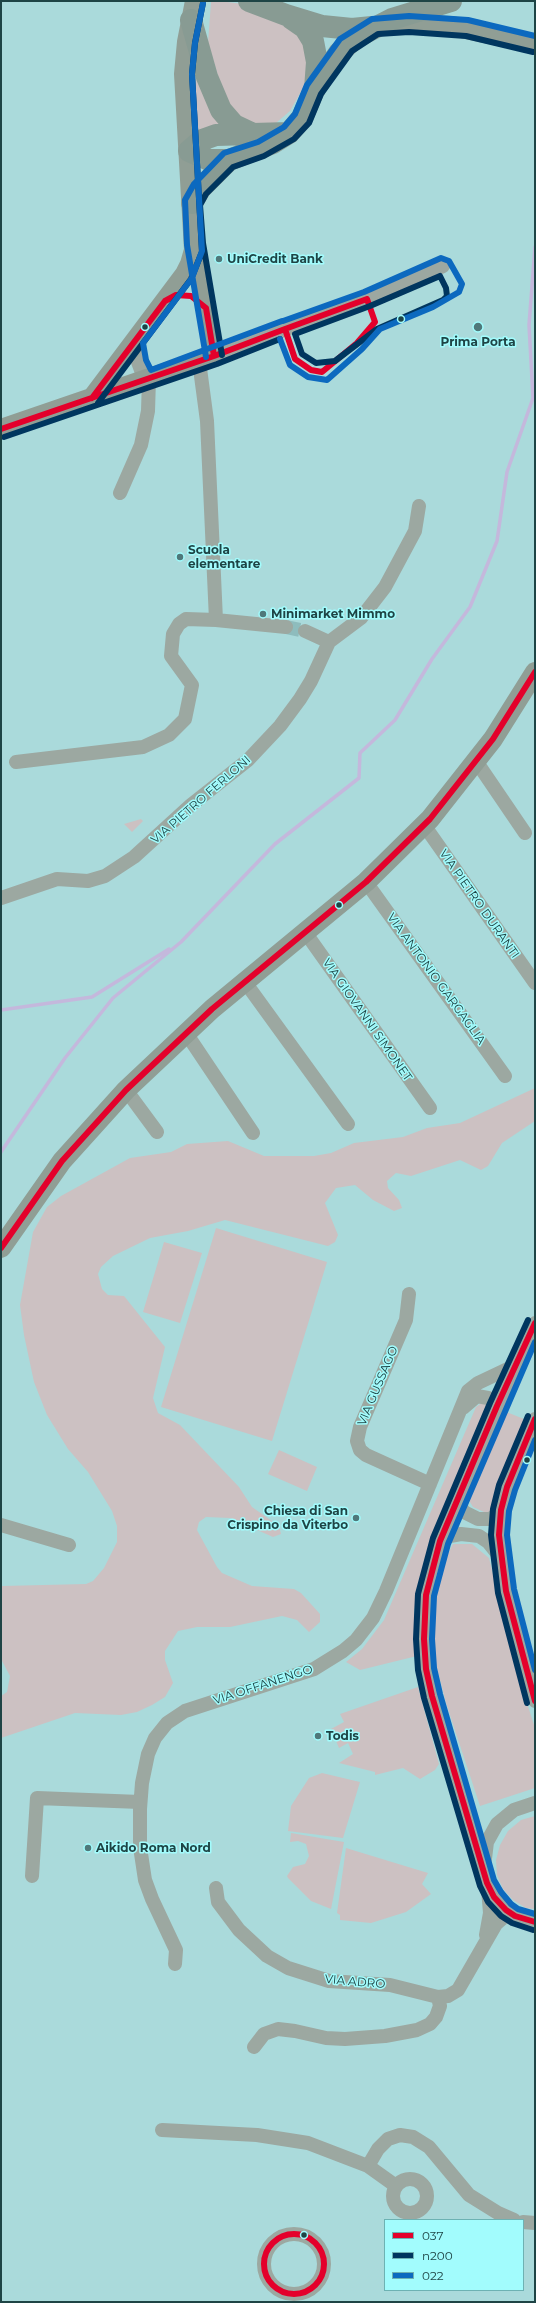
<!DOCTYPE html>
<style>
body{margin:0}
#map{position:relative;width:536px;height:2303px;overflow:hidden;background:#aadadb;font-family:Montserrat,sans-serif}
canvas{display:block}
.frame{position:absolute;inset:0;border:2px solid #1e4445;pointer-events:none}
.legend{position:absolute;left:384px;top:2219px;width:140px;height:72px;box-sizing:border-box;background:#a2fcfd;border:1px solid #6db2b3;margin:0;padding:5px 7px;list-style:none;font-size:12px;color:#1e4445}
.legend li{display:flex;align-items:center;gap:8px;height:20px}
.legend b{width:20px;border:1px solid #6db2b3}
</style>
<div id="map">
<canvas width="536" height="2303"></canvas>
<div class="frame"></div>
<ul class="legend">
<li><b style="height:5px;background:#e4002b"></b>037</li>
<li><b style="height:5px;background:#00365f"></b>n200</li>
<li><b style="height:5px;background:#0c69bf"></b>022</li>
</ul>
</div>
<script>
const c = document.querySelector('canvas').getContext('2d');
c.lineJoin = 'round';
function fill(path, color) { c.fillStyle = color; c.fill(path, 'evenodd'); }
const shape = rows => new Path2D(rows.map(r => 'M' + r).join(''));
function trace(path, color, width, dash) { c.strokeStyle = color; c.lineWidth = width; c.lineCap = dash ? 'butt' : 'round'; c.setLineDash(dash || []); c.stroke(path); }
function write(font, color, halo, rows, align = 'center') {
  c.font = font + ' Montserrat,sans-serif'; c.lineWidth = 3; c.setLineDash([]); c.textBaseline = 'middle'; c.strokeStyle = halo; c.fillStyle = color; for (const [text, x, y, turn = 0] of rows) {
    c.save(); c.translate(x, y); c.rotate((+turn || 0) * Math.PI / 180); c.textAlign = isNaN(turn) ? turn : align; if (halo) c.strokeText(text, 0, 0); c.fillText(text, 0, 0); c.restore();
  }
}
fill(shape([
 [219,1,243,4,290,24,308,47,306,80,303,88,290,111,276,123,257,124,240,117,227,106,208,43,211,2],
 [195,59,227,126,197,132],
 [141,819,143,821,132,832,124,824],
 [535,1088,535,1121,502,1143,488,1166,481,1170,460,1160,411,1176,396,1173,387,1181,388,1188,399,1200,402,1208,394,1211,373,1200,355,1185,336,1188,325,1203,338,1235,335,1242,328,1246,225,1220,188,1231,150,1238,113,1256,101,1267,98,1274,102,1289,108,1295,124,1296,165,1347,153,1398,158,1413,180,1425,239,1487,252,1507,279,1526,281,1534,273,1537,230,1518,206,1517,199,1522,197,1530,217,1567,222,1573,252,1586,294,1589,301,1593,320,1614,320,1622,309,1632,297,1620,282,1616,230,1627,197,1627,178,1631,165,1651,165,1660,173,1683,165,1697,152,1705,137,1712,121,1715,75,1713,1,1738,1,1696,7,1692,10,1676,1,1659,1,1586,86,1584,93,1581,104,1568,117,1542,117,1526,112,1511,88,1472,68,1449,47,1415,34,1382,24,1335,20,1305,33,1232,47,1207,61,1196,130,1158,171,1152,187,1144,228,1141,264,1156,314,1156,331,1153,354,1143,403,1137,427,1128,460,1123],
 [216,1228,327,1262,272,1441,161,1407],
 [164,1242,202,1253,180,1323,143,1312],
 [483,1402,488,1407,487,1412,443,1511,421,1575,414,1611,417,1656,360,1670,346,1662,362,1649,384,1620,476,1407],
 [499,1409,529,1421,495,1506,489,1512,484,1512,473,1507,468,1499,467,1491],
 [279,1450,317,1467,307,1491,268,1474],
 [453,1544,472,1544,489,1558,519,1678,535,1728,535,1788,480,1806,446,1703,432,1649,434,1606,442,1566],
 [418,1687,439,1764,435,1770,420,1779,403,1768,375,1775,375,1772,339,1763,353,1754,348,1743,339,1748,331,1729,344,1722,340,1714],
 [322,1773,360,1782,343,1838,288,1831,291,1806,309,1778],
 [535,1816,535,1909,526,1908,513,1900,503,1889,497,1875,496,1860,500,1845,508,1831,521,1820],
 [291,1833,344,1842,331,1909,311,1901,288,1878,287,1876,293,1867,305,1864,309,1856,306,1844,298,1841,290,1842],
 [346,1848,428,1873,422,1884,431,1894,406,1912,371,1923,340,1920,340,1915,337,1913]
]), '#ccc1c2');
trace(shape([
 [1,1010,92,997,169,949],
 [1,1152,65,1058,113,998,181,942,275,844,359,778,360,753,395,720,432,659,470,607,497,541,507,472,533,398,529,325,535,247]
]), '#c4b8dc', 3.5);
trace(shape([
 [286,627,305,631]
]), '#8ebcbd', 14, [14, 7]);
trace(shape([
 [214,356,367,299,443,266],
 [120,493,141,445,148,411,149,379,141,370,138,362,135,341],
 [216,620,286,627],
 [305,631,329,642],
 [476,761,525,833],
 [16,762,143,747,169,735,185,719,192,685,171,656,173,634,179,624,186,619,216,620,207,421,199,361],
 [424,825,535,983],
 [366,882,505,1076],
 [1,898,57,879,88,881,105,876,134,857,191,805,248,760,280,726,300,699,311,681,329,642,361,618,385,587,415,531,419,506],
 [305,932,430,1108],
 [245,982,348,1124],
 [186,1033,253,1133],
 [126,1090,157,1132],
 [409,1294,406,1320,360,1427,357,1441,360,1450,366,1455,430,1484],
 [463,1408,477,1396,488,1398,497,1406],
 [535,1419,507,1487,501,1510,499,1535,506,1591,535,1701],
 [457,1501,464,1512,478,1519,491,1519,501,1510],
 [1,1525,69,1545],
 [440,1541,450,1536,461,1534,479,1536,488,1542,500,1557],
 [535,1803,514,1810,497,1824,487,1842,484,1867,489,1888,501,1906,515,1916,535,1922],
 [484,1867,432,1696,424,1655,424,1611,429,1576,440,1541,497,1406,535,1323],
 [32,1876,37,1798,140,1802],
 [216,1888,218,1902,239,1930,267,1956,288,1968,329,1981,390,1985,438,1997,448,1996,458,1990,496,1924,504,1917,515,1916],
 [486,1935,490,1913,488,1889],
 [175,1964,176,1950,152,1899,145,1880,140,1847,140,1809,142,1783,148,1754,155,1738,167,1723,185,1711,314,1669,343,1651,356,1640,373,1618,386,1591,468,1391,478,1383,516,1365],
 [254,2047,264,2034,278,2029,295,2031,326,2038,345,2039,385,2036,417,2030,430,2024,436,2017,440,2006,438,1997],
 [162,2130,257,2135,308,2143,368,2166,396,2186],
 [368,2166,378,2149,388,2139,400,2135,413,2137,429,2147,469,2195,498,2213,514,2220],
 '393 2196a17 17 0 1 1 34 0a17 17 0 1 1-34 0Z',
 [523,2222,535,2223],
 '264 2264a30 30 0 1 1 60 0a30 30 0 1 1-60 0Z'
]), '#9ca8a1', 14);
trace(shape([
 [387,25,409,24,452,26,535,44],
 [92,398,185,274,190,264,194,250,184,74,187,42,195,1],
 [1,429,214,356,196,248],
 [1,1248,62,1161,126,1090,212,1009,366,882,430,819,493,739,535,672]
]), '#909e95', 20);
trace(shape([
 [249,1,286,15,322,26,352,29,372,27],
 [292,19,305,28,313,41,317,62,315,89],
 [191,20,207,77,221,110,234,125,253,134],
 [289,133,216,135,202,140,189,151,209,160,229,160,273,143,289,133,302,118,314,90,328,69,339,53,355,38,392,19,451,1],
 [192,203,200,189,229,160]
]), '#889b93', 22);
trace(shape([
 [367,299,375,322,357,343,322,372,311,370,295,359,285,329,367,299],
 [92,398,165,301,176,295,191,296,206,308,214,356],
 [1,429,214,356,285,329],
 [1,1248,62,1161,126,1090,212,1009,366,882,430,819,493,739,535,672],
 [535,1323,497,1406,440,1541,426,1595,424,1639,426,1669,432,1696,487,1883,494,1897,506,1910,515,1916,535,1922],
 [535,1419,507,1487,501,1510,499,1535,506,1591,535,1701],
 '264 2264a30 30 0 1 1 60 0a30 30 0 1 1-60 0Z'
]), '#e4002b', 6);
trace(shape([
 [440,276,446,288,447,296,443,300,377,329,335,361,316,363,302,354,295,334,370,306,440,276],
 [222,355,203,243,200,205,206,194,233,167,264,156,294,139,309,123,321,94,352,51,378,34,409,32,466,36,533,52],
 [98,403,191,279,202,252,192,74,195,43,203,3],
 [4,437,217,364,280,339],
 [528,1320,490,1403,433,1538,418,1594,416,1639,418,1670,424,1698,480,1886,488,1902,501,1916,512,1923,533,1930],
 [527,1703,498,1593,491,1535,493,1509,499,1485,528,1416]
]), '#00365f', 6);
trace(shape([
 [203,3,195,43,192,74,202,251,192,278,143,343,146,360,151,370,282,321],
 [280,339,290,365,308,377,327,380,362,349,380,329,433,307,459,292,462,284,449,261,441,258,364,292,283,321],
 [206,357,187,245,185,200,194,184,224,153,258,142,284,127,295,114,307,85,340,39,372,19,409,16,468,20,535,36],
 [535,1342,448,1544,434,1596,432,1639,434,1668,440,1694,494,1880,501,1892,511,1904,518,1909,535,1914],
 [535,1440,515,1490,509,1511,507,1535,514,1589,535,1670]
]), '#0c69bf', 6);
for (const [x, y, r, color] of [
 [219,259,4,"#4f787a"],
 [401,319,3.5,"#1e4445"],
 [145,327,3.5,"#1e4445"],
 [478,327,5,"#4f787a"],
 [180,557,4,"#4f787a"],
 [263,614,4,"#4f787a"],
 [339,905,3.5,"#1e4445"],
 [527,1460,3.5,"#1e4445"],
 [356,1518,4,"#4f787a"],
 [318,1736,4,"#4f787a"],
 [88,1848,4,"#4f787a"],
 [304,2235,3.5,"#1e4445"]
]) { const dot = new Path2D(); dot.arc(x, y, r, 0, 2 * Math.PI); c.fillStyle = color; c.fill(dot); trace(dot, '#a2fcfd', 1.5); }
write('bold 12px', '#1e4445', '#a2fcfd', [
 ["UniCredit Bank",227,259],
 ["Prima Porta",478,342,"center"],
 ["Scuola",188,550],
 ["elementare",188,564],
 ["Minimarket Mimmo",271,614],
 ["Chiesa di San",348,1511,"right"],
 ["Crispino da Viterbo",348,1525,"right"],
 ["Todis",326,1736],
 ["Aikido Roma Nord",96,1848]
], 'left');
write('12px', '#1e4445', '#a2fcfd', [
 ["VIA PIETRO FERLONI",201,800,-41],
 ["VIA PIETRO DURANTI",479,904,55],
 ["VIA ANTONIO GARGAGLIA",436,979,54],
 ["VIA GIOVANNI SIMONET",367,1020,55],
 ["VIA GUSSAGO",378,1386,-67],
 ["VIA OFFANENGO",263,1685,-18],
 ["VIA ADRO",355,1982,5]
]);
</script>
